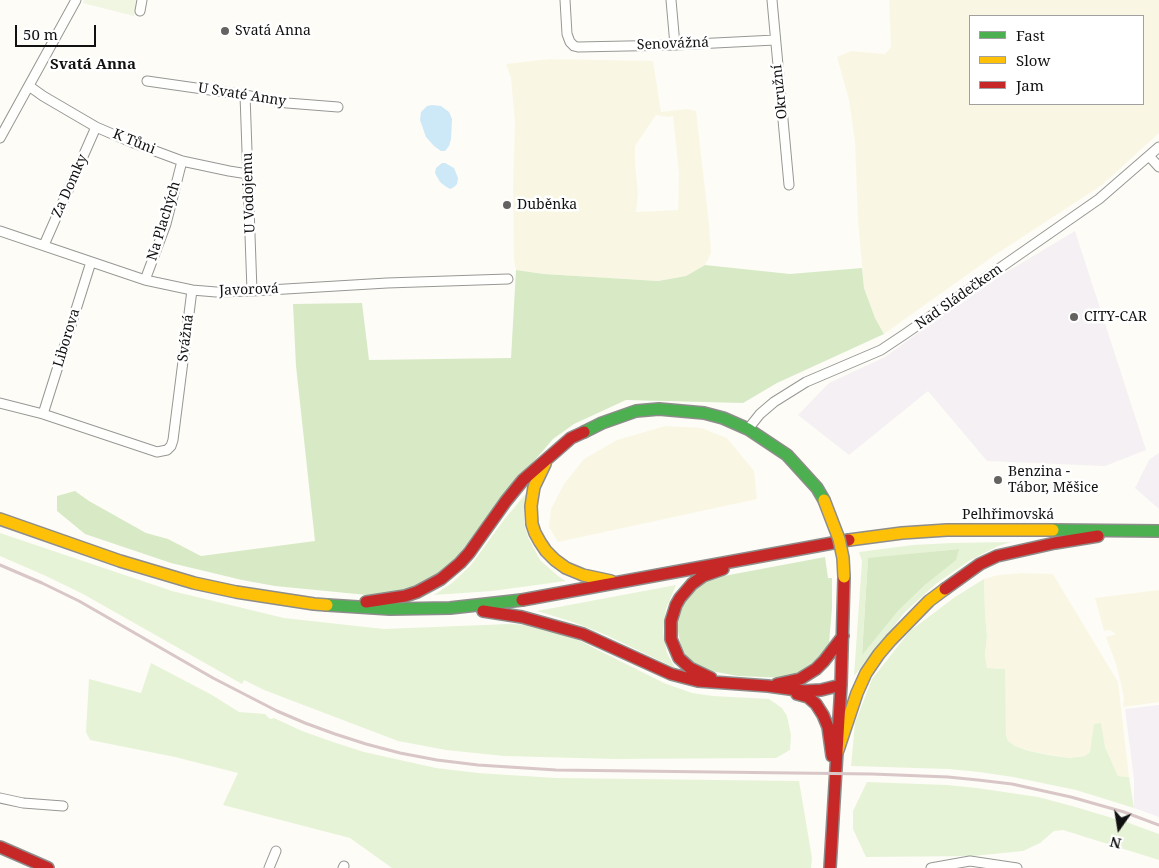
<!DOCTYPE html>
<meta charset="utf-8">
<style>
body{margin:0}
#map{position:relative;width:1159px;height:868px;overflow:hidden;background:#fdfcf7;font-family:"Noto Serif",serif}
canvas{display:block}
.legend{position:absolute;left:969px;top:15px;width:175px;height:90px;box-sizing:border-box;background:#fff;border:1px solid #a0a0a0;margin:0;padding:6px 9px;list-style:none;font-size:15px;color:#111}
.legend li{display:flex;align-items:center;gap:10px;height:25px}
.legend b{width:25px;border:1px solid #a0a0a0}
.north{position:absolute;left:1094px;top:803px;width:50px;height:50px;-webkit-text-stroke:4px #fff;paint-order:stroke;rotate:193deg;font-size:14px;font-weight:700;line-height:20px;text-align:center;color:#111}
.north::after{content:'';display:block;margin:auto;width:18px;height:22px;background:#111;clip-path:polygon(50% 0,100% 100%,50% 72%,0 100%)}
.scale{position:absolute;left:15px;top:25px;width:81px;height:22px;box-sizing:border-box;border:2px solid #111;border-top:0;padding-left:6px;font-size:15px;line-height:18px;white-space:nowrap;color:#111;-webkit-text-stroke:4px #fff;paint-order:stroke}
</style>
<div id="map">
<canvas width="1159" height="868"></canvas>
<ul class="legend">
<li><b style="height:6px;background:#4caf50"></b>Fast</li>
<li><b style="height:6px;background:#ffc107"></b>Slow</li>
<li><b style="height:6px;background:#c62828"></b>Jam</li>
</ul>
<div class="north">N</div>
<div class="scale">50 m</div>
</div>
<script>
const c = document.querySelector('canvas').getContext('2d');
c.lineJoin = 'round';
function fill(path, color) { c.fillStyle = color; c.fill(path, 'evenodd'); }
const shape = rows => new Path2D(rows.map(r => 'M' + r).join(''));
function trace(path, color, width, dash) { c.strokeStyle = color; c.lineWidth = width; c.lineCap = dash ? 'butt' : 'round'; c.setLineDash(dash || []); c.stroke(path); }
function write(font, color, halo, rows, align = 'center') {
  c.font = font + ' "Noto Serif",serif'; c.lineWidth = 5; c.setLineDash([]); c.textBaseline = 'middle'; c.strokeStyle = halo; c.fillStyle = color; for (const [text, x, y, turn = 0] of rows) {
    c.save(); c.translate(x, y); c.rotate((+turn || 0) * Math.PI / 180); c.textAlign = isNaN(turn) ? turn : align; if (halo) c.strokeText(text, 0, 0); c.fillText(text, 0, 0); c.restore();
  }
}
fill(shape([
 [1075,231,1146,450,1105,466,987,461,928,391,849,455,798,415,829,383,885,357,978,289],
 [1159,453,1159,509,1135,488,1149,460],
 [1159,705,1159,817,1134,808,1134,779,1125,709]
]), '#f5f0f3');
fill(shape([
 [889,0,1159,0,1159,133,1102,185,995,255,884,334,875,318,864,288,858,221,855,142,849,100,837,57,851,51,885,54,891,47],
 [970,16,1143,16,1143,104,970,104],
 [550,59,653,61,661,112,687,109,696,111,709,224,711,253,705,265,686,276,658,281,544,274,516,270,514,260,513,185,515,122,511,78,506,64],
 [656,115,667,117,673,116,679,174,678,210,636,212,638,193,635,164,635,146],
 [665,426,701,428,727,438,754,471,757,499,558,542,549,527,551,509,564,484,584,459,617,440],
 [1022,573,1053,574,1118,682,1129,777,1118,776,1105,747,1090,752,1085,756,1069,758,1030,751,1015,746,1008,741,1006,735,1004,669,987,668,985,655,987,636,985,613,984,579,998,575],
 [1159,590,1159,702,1123,707,1124,699,1121,684,1116,664,1106,637,1116,634,1109,630,1104,631,1095,598]
]), '#f9f7e4');
fill(shape([
 [529,490,524,506,524,522,528,537,540,560,558,576,566,581,492,591,434,595,452,583,471,565,503,521],
 [0,533,172,591,284,618,384,629,509,624,531,625,578,640,664,683,692,693,713,696,769,699,782,708,787,716,791,735,790,750,776,758,614,759,504,756,446,750,398,741,264,690,244,680,242,684,83,594,46,576,0,556],
 [1011,542,998,546,969,561,937,583,905,612,854,676,862,561,859,552,913,545,952,543],
 [958,549,956,559,925,585,898,611,862,654,868,559],
 [984,579,985,613,987,636,985,655,987,668,1005,669,1006,735,1008,741,1015,746,1029,751,1049,755,1069,758,1085,756,1090,752,1094,724,1101,723,1105,747,1118,776,1129,777,1134,808,1076,790,1013,777,979,772,948,769,851,766,855,723,872,679,910,631,955,597],
 [676,585,666,609,663,632,667,653,675,668,606,635,573,622,537,611],
 [151,663,212,695,239,712,265,714,270,719,274,718,302,731,333,742,364,752,436,768,478,773,556,778,799,781,812,858,811,868,392,868,350,838,223,805,238,773,175,757,90,740,86,732,89,679,141,693],
 [867,782,947,785,977,788,1038,797,1072,806,1129,823,1159,834,1159,860,1063,830,1054,831,1040,843,1023,851,973,856,866,857,853,829,853,811]
]), '#e7f3d7');
fill(shape([
 [705,265,790,274,862,268,864,288,875,318,884,334,777,383,743,403,626,400,574,424,553,439,499,502,452,563,425,583,398,592,367,595,275,586,242,580,171,563,85,534,57,511,57,496,75,491,89,501,146,533,168,539,201,556,315,541,296,366,293,304,362,303,369,360,511,358,516,270,544,274,658,281,686,276],
 [959,549,956,560,925,585,898,611,862,655,868,558],
 [825,557,828,578,832,578,832,608,829,643,822,654,813,662,800,671,786,678,738,676,711,671,693,663,686,655,681,646,678,632,678,618,688,595,695,588,713,578]
]), '#d8eac5');
fill(shape([
 [84,0,138,0,134,16,83,3]
]), '#f0f6e1');
fill(shape([
 [432,105,441,106,449,112,452,119,451,139,449,146,445,151,441,151,434,146,426,137,420,120,421,112,427,106],
 [442,163,445,163,454,168,458,178,457,184,454,187,450,189,445,186,440,182,435,173,436,168]
]), '#cde8f7');
const street = shape([
 [565,0,567,34,570,42,574,46,578,47,675,45,775,40],
 [671,0,675,45],
 [772,0,789,185],
 [140,11,142,0],
 [147,81,245,95,287,103,338,107],
 [29,86,43,96,96,127,131,142,182,161,229,171,248,174],
 [245,95,252,291],
 [0,138,76,0],
 [1149,156,1159,167],
 [0,231,145,280,192,290,216,292,252,291,387,283,508,279],
 [44,245,96,127],
 [145,280,166,224,182,161],
 [0,403,43,414,157,452,167,450,171,446,173,440,192,290],
 [43,414,91,262],
 [748,429,760,414,774,402,806,382,881,350,905,334,1099,199,1159,147],
 [0,798,23,803,63,806],
 [269,868,276,851],
 [343,868,344,866],
 [931,868,970,861,1017,868]
]);
const fast = shape([
 [584,432,602,423,636,411,659,409,704,413,723,418,748,429,787,455,817,488,824,500],
 [1053,530,1159,531],
 [327,605,390,609,450,608,522,600]
]);
const slow = shape([
 [545,464,534,487,531,506,532,524,535,533,540,542,546,551,555,560,566,568,583,575,611,581],
 [0,519,120,561,194,583,236,592,314,604,327,605],
 [849,540,902,533,947,530,1053,530],
 [838,750,857,693,866,673,879,654,891,640,929,601,945,589]
]);
const jam = shape([
 [945,589,980,564,997,556,1055,543,1098,536],
 [522,600,849,540],
 [366,602,405,596,417,592,441,579,460,563,469,553,506,501,523,480,571,438,584,432],
 [483,611,522,617,583,634,671,674,698,681,768,686,804,691,821,690,841,685],
 [711,678,690,668,679,658,671,639,671,621,676,605,680,598,692,584,703,576,723,569],
 [777,684,800,679,816,669,824,661,843,636],
 [797,694,808,697,816,704,823,715,828,727,832,756],
 [0,847,48,868],
 [830,868,841,685,844,577]
]);
trace(street, '#979795', 11);
trace(fast, '#8e8d8b', 14);
trace(slow, '#8e8d8b', 14);
trace(jam, '#8e8d8b', 14);
trace(street, '#fffffe', 9);
trace(fast, '#4caf50', 11);
trace(slow, '#ffc107', 11);
trace(jam, '#c62828', 11);
trace(shape([
 [0,565,42,583,79,601,213,678,277,711,305,723,335,734,366,744,400,753,437,760,478,765,556,770,872,774,948,777,978,780,1012,784,1071,797,1124,812,1159,825]
]), '#d9c6c7', 3);
const slowBridge = shape([
 [824,500,839,539,843,558,844,577]
]);
trace(slowBridge, '#8e8d8b', 14, []);
trace(slowBridge, '#ffc107', 11);
for (const [x, y, r, color] of [
 [225,31,5,"#646362"],
 [507,205,5,"#646362"],
 [1074,317,5,"#646362"],
 [998,480,5,"#646362"]
]) { const dot = new Path2D(); dot.arc(x, y, r, 0, 2 * Math.PI); c.fillStyle = color; c.fill(dot); trace(dot, '#fff', 2); }
write('14px', '#111', '#fff', [
 ["Svatá Anna",235,31],
 ["Duběnka",517,205],
 ["CITY-CAR",1084,317],
 ["Benzina -",1008,472],
 ["Tábor, Měšice",1008,488]
], 'left');
write('14px', '#111', '#fff', [
 ["Senovážná",673,44,-2],
 ["Okružní",780,92,-96],
 ["U Svaté Anny",242,95,9],
 ["K Tůni",134,142,22],
 ["Za Domky",70,186,-66],
 ["U Vodojemu",249,193,-92],
 ["Na Plachých",164,221,-73],
 ["Javorová",249,290,-2],
 ["Nad Sládečkem",959,297,-35],
 ["Liborova",67,338,-73],
 ["Svážná",186,338,-83],
 ["Pelhřimovská",1008,515]
]);
write('bold 15px', '#111', '#fff', [
 ["Svatá Anna",93,65]
]);
</script>
